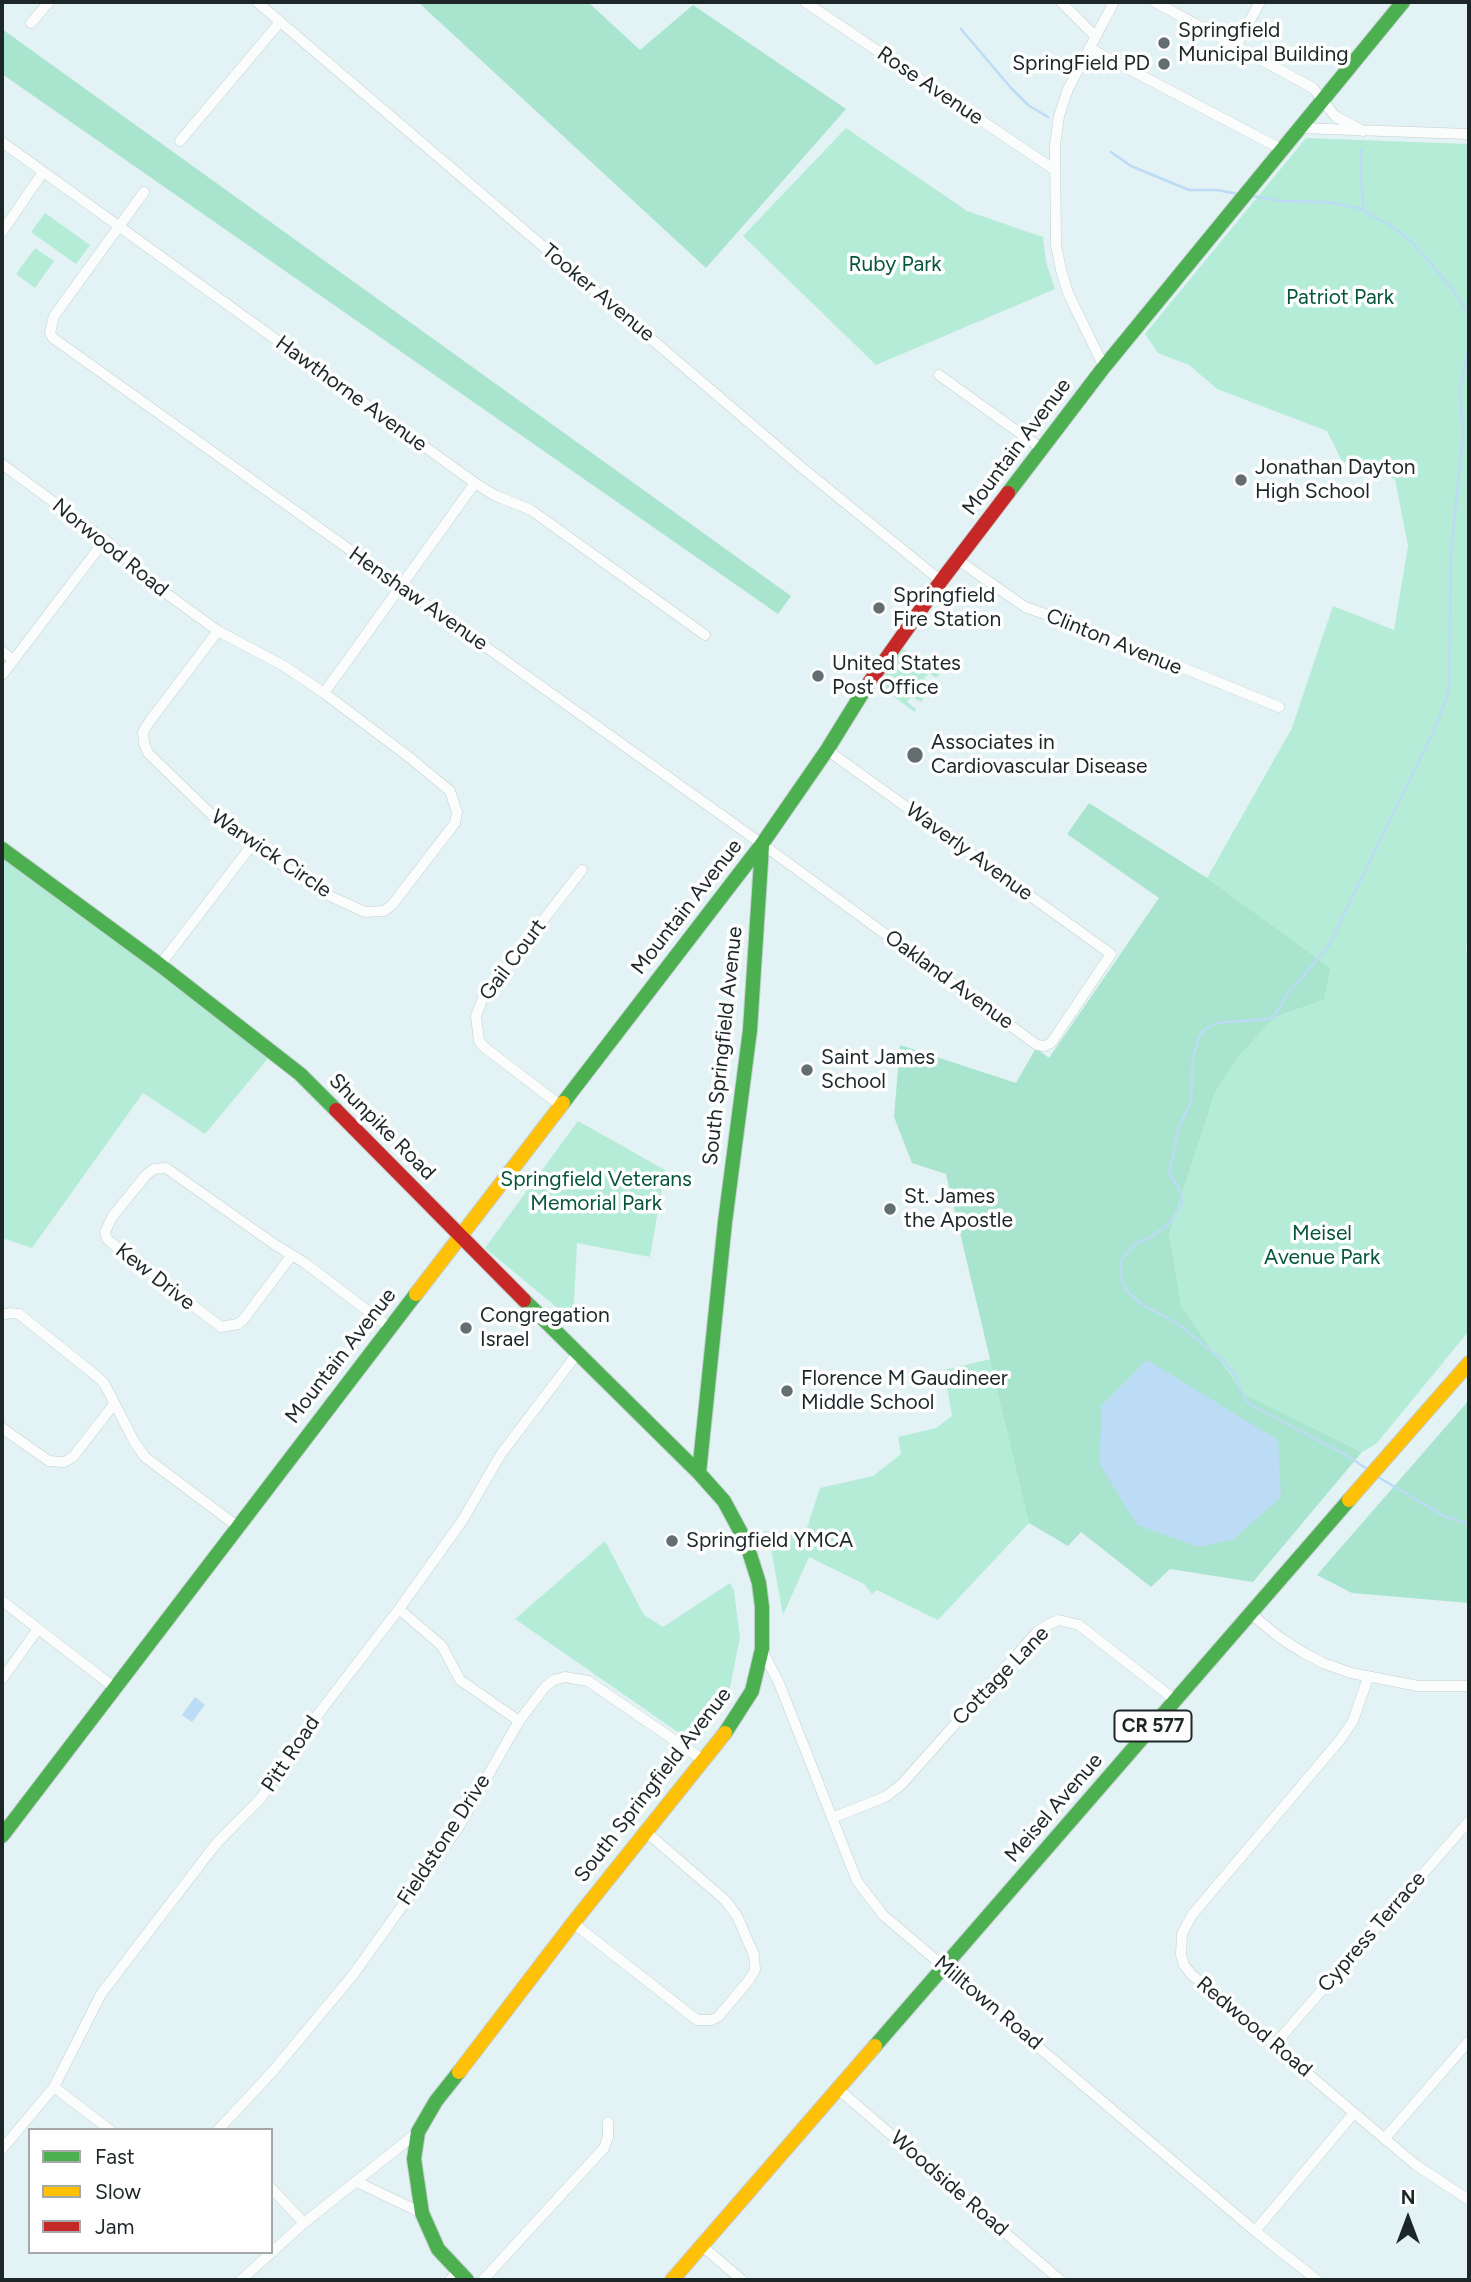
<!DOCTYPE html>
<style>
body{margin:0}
#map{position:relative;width:1471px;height:2282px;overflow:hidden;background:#e3f2f4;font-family:Figtree,sans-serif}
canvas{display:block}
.frame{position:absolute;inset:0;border:4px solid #1d2728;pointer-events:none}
.legend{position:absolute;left:28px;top:2128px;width:245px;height:126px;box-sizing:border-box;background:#fefefe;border:2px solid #a4a8a8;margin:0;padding:9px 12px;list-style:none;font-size:21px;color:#1d2728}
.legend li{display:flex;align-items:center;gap:14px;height:35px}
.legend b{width:35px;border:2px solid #a4a8a8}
.north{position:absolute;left:1373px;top:2184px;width:70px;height:70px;-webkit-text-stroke:5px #fefefe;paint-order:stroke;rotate:0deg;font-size:19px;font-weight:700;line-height:28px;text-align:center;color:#1d2728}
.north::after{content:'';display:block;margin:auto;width:24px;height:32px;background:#1d2728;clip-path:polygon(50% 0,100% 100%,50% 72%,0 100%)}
</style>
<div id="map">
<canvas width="1471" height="2282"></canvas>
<div class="frame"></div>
<ul class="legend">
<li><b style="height:9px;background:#4caf50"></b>Fast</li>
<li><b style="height:9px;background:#ffc107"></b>Slow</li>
<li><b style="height:9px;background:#c62828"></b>Jam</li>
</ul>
<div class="north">N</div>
</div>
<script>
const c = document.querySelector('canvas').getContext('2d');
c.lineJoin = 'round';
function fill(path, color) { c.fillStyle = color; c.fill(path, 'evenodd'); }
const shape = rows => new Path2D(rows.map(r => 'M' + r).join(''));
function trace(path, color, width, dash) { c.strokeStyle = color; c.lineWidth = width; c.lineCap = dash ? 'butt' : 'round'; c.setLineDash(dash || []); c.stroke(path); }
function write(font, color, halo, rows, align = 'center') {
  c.font = font + ' Figtree,sans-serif'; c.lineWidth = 7; c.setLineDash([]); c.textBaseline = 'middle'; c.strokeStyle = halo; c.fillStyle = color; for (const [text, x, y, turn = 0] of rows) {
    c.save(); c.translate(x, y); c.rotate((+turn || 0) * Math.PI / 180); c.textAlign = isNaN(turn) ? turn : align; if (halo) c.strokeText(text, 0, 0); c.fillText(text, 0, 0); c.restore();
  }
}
fill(shape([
 [846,128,967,211,1043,237,1046,262,1055,289,876,365,743,236],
 [1306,138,1469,144,1469,929,1466,951,1469,956,1469,1331,1376,1444,1362,1452,1244,1394,1182,1308,1169,1234,1215,1093,1239,1056,1275,1017,1324,1000,1331,968,1207,878,1292,728,1333,606,1394,630,1408,546,1395,479,1342,461,1327,431,1217,389,1189,365,1158,353,1145,334],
 [45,213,90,245,76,264,31,232],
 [35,248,54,261,35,288,16,274],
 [902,648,940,674,936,678,929,673,924,678,933,686,921,702,911,697,907,702,916,709,915,712,877,685],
 [2,856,269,1057,205,1134,143,1093,32,1248,2,1238],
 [578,1121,665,1170,650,1257,577,1243,573,1321,485,1248],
 [991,1359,1029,1523,938,1620,877,1590,872,1594,864,1584,809,1557,783,1615,770,1543,763,1531,805,1534,820,1488,873,1476,901,1454,898,1437,936,1428,952,1416,944,1370],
 [605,1541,644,1615,663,1627,730,1583,734,1591,740,1637,726,1707,695,1744,515,1619]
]), '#b5ecd7');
fill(shape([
 [418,2,588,2,640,50,693,5,846,109,706,268],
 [2,29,791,596,778,614,2,74],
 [1089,803,1207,878,1331,968,1324,1000,1275,1017,1239,1056,1215,1093,1169,1234,1182,1308,1244,1394,1362,1452,1253,1582,1170,1569,1151,1587,1081,1532,1068,1546,1029,1523,946,1174,912,1163,894,1117,900,1045,1016,1083,1036,1048,1049,1058,1159,898,1067,834],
 [1469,1400,1469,1603,1352,1593,1317,1575]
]), '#a9e4cf');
fill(shape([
 [1147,1360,1278,1440,1281,1497,1234,1539,1199,1547,1137,1525,1100,1465,1101,1406],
 [195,1697,205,1705,192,1722,182,1715]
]), '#bcdbf5');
trace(shape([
 [961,29,1011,88,1028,105,1048,117],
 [1361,149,1361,179,1364,212],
 [1111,152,1131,166,1189,190,1217,190,1238,194],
 [1252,196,1281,201,1327,202,1358,208,1390,225,1412,242,1450,286,1468,313,1469,340],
 [1367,1469,1346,1455,1251,1405,1245,1399,1235,1375,1224,1361,1178,1324,1143,1305,1128,1292,1122,1282,1120,1262,1136,1243,1148,1239,1170,1223,1182,1203,1180,1190,1169,1173,1179,1127,1191,1102,1193,1057,1199,1037,1205,1029,1216,1023,1269,1019,1275,1015,1286,996,1328,947,1436,726,1449,691,1451,552,1463,435,1460,391,1469,344],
 [1378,1477,1444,1516,1469,1524]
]), '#bcdbf5', 2.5);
const street = shape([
 [257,2,800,466,941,581],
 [805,2,1055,170],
 [1061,2,1095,36],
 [1155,2,1313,88,1335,116,1363,131],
 [31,23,49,2],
 [1236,46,1260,2],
 [1089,48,1281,149],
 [1299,128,1469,134],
 [180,141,280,22],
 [2,142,475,483,494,495,531,510,705,635],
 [144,192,54,316,50,333,53,338,762,844,1037,1045,1044,1046,1051,1043,1111,954,827,750],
 [2,232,43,172],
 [1104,367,1068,293,1061,270,1056,245,1055,145,1059,116,1068,89,1114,2],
 [939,375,1042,449],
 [2,464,105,540,163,591,218,631,284,666,324,693,409,757,450,791,457,812,455,823,392,905,384,911,365,912,319,891,213,816,148,753,144,743,143,732,149,722,218,631],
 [958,560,1025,607,1085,628,1279,707],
 [2,651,13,660],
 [2,675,105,540],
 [324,693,475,483],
 [160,965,252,845],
 [560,1105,484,1047,479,1041,476,1016,483,998,582,870],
 [292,1255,243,1320,238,1324,221,1327,113,1244,107,1239,105,1232,112,1217,146,1175,154,1169,166,1168,274,1244,305,1263,389,1327],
 [2,1315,10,1313,19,1314,94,1374,104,1383,135,1443,145,1457,237,1526],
 [2,1428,49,1461,64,1462,73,1457,114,1404],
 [2,1601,115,1688],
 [399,1609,442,1646,460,1680,519,1721],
 [1250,1613,1279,1637,1304,1653,1323,1663,1351,1673,1418,1686,1469,1686],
 [762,1650,779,1683,857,1881,883,1915,1255,2231,1317,2280],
 [1368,1678,1353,1721,1340,1740,1192,1915,1182,1934,1181,1955,1184,1965,1191,1974,1354,2113,1416,2165,1469,2200],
 [2,1679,38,1629],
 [832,1818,885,1797,901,1785,1037,1632,1049,1624,1059,1620,1079,1625,1175,1700],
 [573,1923,697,2020,712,2020,719,2016,749,1980,755,1970,754,1955,737,1916,725,1900,645,1831],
 [1275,2044,1469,1821],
 [54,2087,110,2130],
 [838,2089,1060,2280],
 [218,2130,273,2071,353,1975,458,1828,519,1721,545,1687,554,1680,565,1677,588,1681,702,1759],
 [1385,2138,1469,2041],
 [2,2149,54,2087,101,1994,215,1845,261,1798,309,1726,399,1609,462,1521,501,1454,577,1354],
 [357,2182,422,2213],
 [271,2188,304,2223],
 [1255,2231,1354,2113],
 [702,2246,742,2280],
 [241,2280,304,2223,418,2132],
 [450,2280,457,2271],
 [483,2280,604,2148,608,2137,608,2122]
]);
const fast = shape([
 [1008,493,1104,367,1403,2],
 [2,849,160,965,300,1074,336,1110],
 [563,1103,762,844,827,750,866,687],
 [524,1300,699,1473,724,1501,746,1542,759,1583,762,1607,762,1649,752,1691,725,1733],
 [699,1473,725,1222,750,1030,762,846],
 [2,1836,416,1294],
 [875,2046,1349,1500],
 [459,2072,436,2101,418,2132,414,2159,422,2213,438,2249,467,2280]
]);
const slow = shape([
 [416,1294,563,1103],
 [1349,1500,1469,1363],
 [459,2072,573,1923,725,1733],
 [672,2280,875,2046]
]);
const jam = shape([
 [866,687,941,581,1008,493],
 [336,1110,524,1300]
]);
trace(street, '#c4cfd0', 11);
trace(fast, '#c4cfd0', 16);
trace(slow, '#c4cfd0', 16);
trace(jam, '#c4cfd0', 16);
trace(street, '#fbfdfd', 10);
trace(fast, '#4caf50', 14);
trace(slow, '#ffc107', 14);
trace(jam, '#c62828', 14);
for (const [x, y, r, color] of [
 [1164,43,7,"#626e6f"],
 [1164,64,7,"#626e6f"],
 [1241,480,7,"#626e6f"],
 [879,608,7,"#626e6f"],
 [818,676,7,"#626e6f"],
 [915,755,9,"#626e6f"],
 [807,1070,7,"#626e6f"],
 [890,1209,7,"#626e6f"],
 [466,1328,7,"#626e6f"],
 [787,1391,7,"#626e6f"],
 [672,1541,7,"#626e6f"]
]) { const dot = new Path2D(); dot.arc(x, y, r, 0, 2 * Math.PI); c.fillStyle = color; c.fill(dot); trace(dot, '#fefefe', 2.5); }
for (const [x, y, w] of [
 [1153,1726,77]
]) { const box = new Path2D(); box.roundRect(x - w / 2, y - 15.5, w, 31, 5); c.fillStyle = '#fefefe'; c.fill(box); trace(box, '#1d2728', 2); }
write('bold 19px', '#1d2728', null, [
 ["CR 577",1153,1726]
]);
write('21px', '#1d2728', '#fefefe', [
 ["Springfield",1178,31],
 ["Municipal Building",1178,55],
 ["SpringField PD",1150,64,"right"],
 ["Jonathan Dayton",1255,468],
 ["High School",1255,492],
 ["Springfield",893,596],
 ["Fire Station",893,620],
 ["United States",832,664],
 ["Post Office",832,688],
 ["Associates in",931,743],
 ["Cardiovascular Disease",931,767],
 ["Saint James",821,1058],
 ["School",821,1082],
 ["St. James",904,1197],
 ["the Apostle",904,1221],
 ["Congregation",480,1316],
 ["Israel",480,1340],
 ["Florence M Gaudineer",801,1379],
 ["Middle School",801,1403],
 ["Springfield YMCA",686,1541]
], 'left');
write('21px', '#1d2728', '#fefefe', [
 ["Rose Avenue",930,86,34],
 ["Tooker Avenue",598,293,40],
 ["Hawthorne Avenue",351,394,36],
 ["Mountain Avenue",1017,447,-53],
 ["Norwood Road",110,548,39],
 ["Henshaw Avenue",418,599,35],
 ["Clinton Avenue",1114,642,22],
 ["Waverly Avenue",969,852,36],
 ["Warwick Circle",271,854,34],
 ["Mountain Avenue",687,907,-52],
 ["Gail Court",513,960,-53],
 ["Oakland Avenue",949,980,36],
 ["South Springfield Avenue",723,1046,-84],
 ["Shunpike Road",382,1127,45],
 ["Kew Drive",155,1277,38],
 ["Mountain Avenue",341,1356,-52],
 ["Cottage Lane",1001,1676,-46],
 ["Pitt Road",291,1754,-56],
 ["South Springfield Avenue",653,1785,-52],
 ["Meisel Avenue",1054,1808,-49],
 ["Fieldstone Drive",444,1840,-57],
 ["Cypress Terrace",1372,1932,-49],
 ["Milltown Road",988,2003,40],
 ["Redwood Road",1254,2027,40],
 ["Woodside Road",949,2184,41]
]);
write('21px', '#05563c', '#fefefe', [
 ["Ruby Park",895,265],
 ["Patriot Park",1340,298],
 ["Springfield Veterans",596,1180],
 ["Memorial Park",596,1204],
 ["Meisel",1322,1234],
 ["Avenue Park",1322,1258]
]);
</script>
